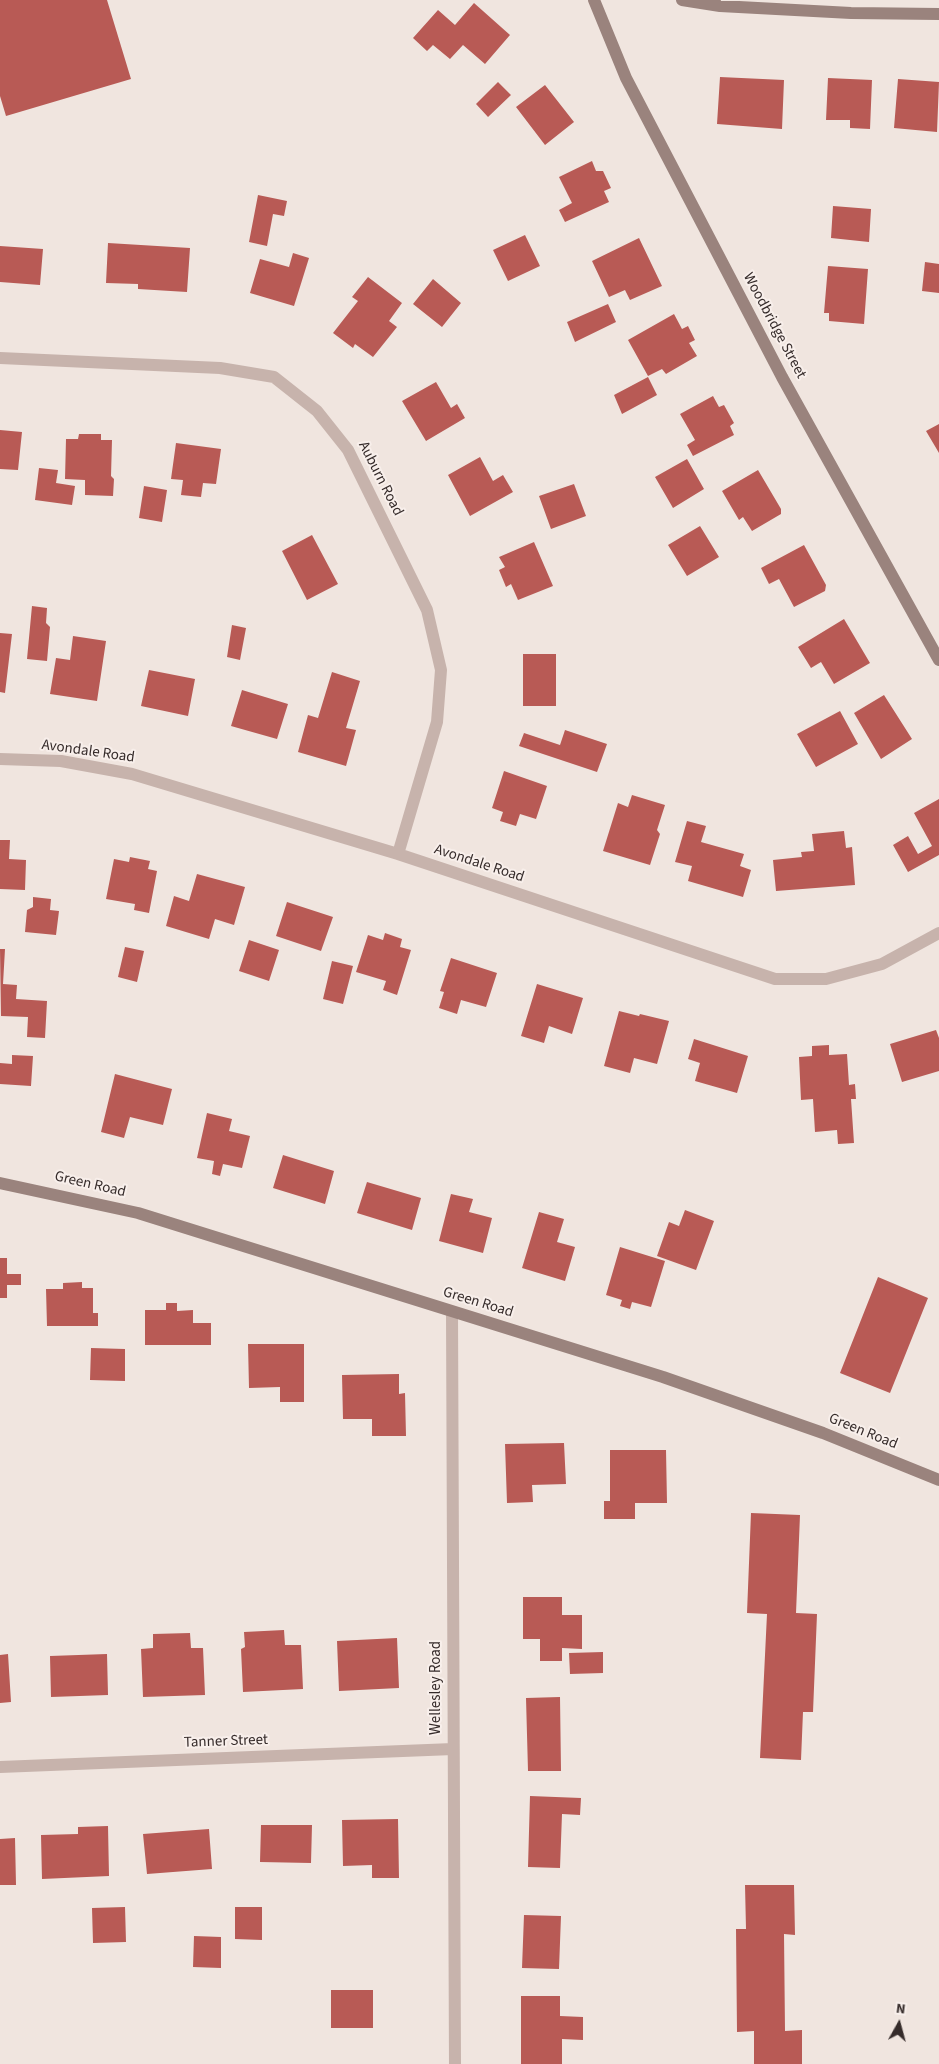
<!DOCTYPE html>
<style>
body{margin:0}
#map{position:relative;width:939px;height:2064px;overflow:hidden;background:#f0e5df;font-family:"Source Sans 3",sans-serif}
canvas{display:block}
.north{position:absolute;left:874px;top:1999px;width:50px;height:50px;-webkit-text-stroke:4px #f8efeb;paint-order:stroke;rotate:7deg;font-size:14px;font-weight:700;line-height:20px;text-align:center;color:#352b2a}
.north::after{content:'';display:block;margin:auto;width:18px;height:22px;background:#352b2a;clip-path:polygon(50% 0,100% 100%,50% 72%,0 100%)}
</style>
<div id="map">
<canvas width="939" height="2064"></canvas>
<div class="north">N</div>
</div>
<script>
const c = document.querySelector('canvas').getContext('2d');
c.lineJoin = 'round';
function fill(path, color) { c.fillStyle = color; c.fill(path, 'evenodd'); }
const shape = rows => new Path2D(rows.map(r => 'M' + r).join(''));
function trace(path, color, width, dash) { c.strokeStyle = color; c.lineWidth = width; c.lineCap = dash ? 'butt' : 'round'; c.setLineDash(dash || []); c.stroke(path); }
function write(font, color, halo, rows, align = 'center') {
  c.font = font + ' "Source Sans 3",sans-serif'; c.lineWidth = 4; c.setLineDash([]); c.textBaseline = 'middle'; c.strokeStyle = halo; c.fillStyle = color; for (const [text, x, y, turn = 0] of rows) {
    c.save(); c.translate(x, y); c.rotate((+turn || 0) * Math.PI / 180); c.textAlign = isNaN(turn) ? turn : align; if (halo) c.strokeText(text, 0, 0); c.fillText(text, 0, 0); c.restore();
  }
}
fill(shape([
 [0,0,107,0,131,79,6,116,0,96],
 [474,3,510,35,485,64,463,45,450,59,433,45,427,51,413,38,438,10,455,25],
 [720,77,784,80,782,129,717,124],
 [828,78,872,80,870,129,850,128,850,120,826,120],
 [898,79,939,82,937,132,894,128],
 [498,82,511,95,488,117,476,104],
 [545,85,574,122,545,145,516,107],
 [592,161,596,171,603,171,611,188,604,191,609,202,565,222,559,210,572,203,559,177],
 [258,195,287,201,284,216,273,214,267,246,249,242],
 [833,206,871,209,869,242,831,238],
 [525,235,540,266,508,281,493,250],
 [639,238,662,286,630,300,625,290,609,297,592,261],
 [108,243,190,248,187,292,138,289,138,284,106,283],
 [0,246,43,249,40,285,0,282],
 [293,253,309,258,294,306,250,293,260,259,289,267],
 [925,262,939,264,939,293,922,291],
 [828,266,868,269,864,324,829,321,829,313,824,313],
 [368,277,402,303,389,321,397,327,373,357,355,344,353,348,333,333,358,301,352,297],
 [433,279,461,303,442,327,413,304],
 [608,304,616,322,575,342,567,322],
 [674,314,682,329,688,326,695,340,689,343,697,356,666,374,662,369,648,376,628,340],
 [648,377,657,395,622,414,614,395],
 [436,382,451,408,457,404,465,418,426,441,402,401],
 [713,396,719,407,724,405,734,423,730,426,734,435,693,456,687,445,695,440,680,414],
 [939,424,939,453,926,431],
 [0,430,22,432,18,470,0,469],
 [79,434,101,434,101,440,112,440,111,476,114,479,113,496,85,495,85,480,65,479,66,439,78,439],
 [176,443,221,449,216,484,203,483,201,497,181,495,183,480,171,479],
 [480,457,493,481,503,475,513,492,470,516,448,475],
 [687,459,704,489,673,508,655,477],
 [39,468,58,470,56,483,75,486,72,505,35,500],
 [758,470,781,509,781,514,752,531,743,517,739,520,722,491],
 [574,484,586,516,551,529,539,496],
 [144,486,167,490,162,522,139,518],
 [700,526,719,557,687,576,668,545],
 [312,535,338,584,307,600,282,551],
 [534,542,553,586,518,600,511,584,506,587,499,570,505,567,499,557],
 [804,545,826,585,825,591,794,607,779,579,769,584,761,568],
 [32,606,47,608,46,623,50,627,47,661,27,659],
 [844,619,870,663,834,684,821,662,811,668,798,647],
 [232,625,246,628,240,660,227,657],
 [0,633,12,634,5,693,0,692],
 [73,636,106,641,97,701,50,694,56,658,70,660],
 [523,654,556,654,556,706,523,706],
 [149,670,195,679,188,716,141,706],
 [332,672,360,681,346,728,356,730,346,766,298,752,308,715,318,718],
 [242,690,288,704,277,739,231,726],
 [884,695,912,739,881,759,854,713],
 [840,711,858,744,816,767,797,734],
 [565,730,607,744,597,772,519,746,524,733,560,745],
 [504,771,547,786,536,819,520,814,516,826,500,821,503,812,492,808],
 [632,795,665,805,657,830,660,834,650,865,603,851,618,803,628,807],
 [939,799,939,855,908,872,893,845,908,836,918,854,932,846,914,813],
 [687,821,706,826,701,842,744,854,740,866,751,870,743,897,688,881,692,866,675,862],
 [844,831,846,848,852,847,855,885,776,891,773,860,802,857,801,852,814,851,812,834],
 [0,840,10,840,9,859,26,860,25,890,0,889],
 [130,857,150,861,148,869,157,871,149,913,134,910,135,904,106,899,114,859,129,862],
 [197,874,245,887,234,925,215,919,209,939,166,926,174,896,189,901],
 [33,897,51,899,50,910,59,911,56,935,25,932,27,910,33,907],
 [287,902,333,917,321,951,276,936],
 [385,933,402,939,400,947,411,950,397,995,383,990,386,981,356,972,368,935,383,940],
 [249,940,279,950,269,981,239,971],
 [125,947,144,951,137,982,118,977],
 [0,949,5,949,3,984,17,985,16,999,47,1001,45,1038,27,1037,28,1017,1,1016],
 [451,958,497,973,486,1007,461,1000,457,1014,439,1008,444,992,440,991],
 [332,961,353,966,343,1004,323,999],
 [537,984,583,998,572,1034,549,1026,544,1043,521,1036],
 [619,1011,639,1016,640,1014,669,1021,657,1064,634,1058,630,1073,604,1066],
 [936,1030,939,1038,939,1071,902,1082,890,1044],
 [694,1039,748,1056,737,1093,695,1081,700,1063,688,1059],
 [829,1045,829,1055,847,1054,849,1085,855,1084,856,1099,851,1099,854,1143,838,1144,837,1130,815,1132,813,1099,801,1100,799,1057,812,1056,812,1046],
 [12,1055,33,1056,31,1086,0,1084,0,1063,12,1064],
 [115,1074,172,1089,163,1125,130,1117,124,1138,101,1132],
 [207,1113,232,1119,229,1131,250,1136,242,1168,223,1164,220,1176,212,1174,214,1161,197,1158],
 [283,1155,334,1171,325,1204,273,1188],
 [367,1182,421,1198,412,1230,357,1213],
 [451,1194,473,1199,469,1212,492,1218,483,1253,439,1241],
 [685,1210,714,1221,696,1270,657,1256,669,1222,679,1226],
 [539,1212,564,1219,557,1242,575,1247,565,1281,522,1268],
 [620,1247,665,1261,651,1307,632,1302,630,1309,620,1306,622,1300,606,1295],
 [0,1258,7,1258,7,1274,21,1274,21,1285,7,1285,7,1298,0,1298],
 [878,1277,928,1298,890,1393,840,1373],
 [82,1282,82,1288,93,1288,93,1313,98,1313,98,1326,47,1326,46,1289,63,1289,63,1283],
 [166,1303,177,1303,177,1311,193,1310,193,1323,211,1323,211,1345,145,1345,145,1310,166,1310],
 [248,1344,304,1344,304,1402,280,1402,280,1387,249,1388],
 [91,1348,125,1349,125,1381,90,1380],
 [399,1374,399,1394,405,1393,406,1436,372,1436,372,1419,343,1419,342,1375],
 [564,1443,566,1484,532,1485,533,1502,507,1503,505,1444],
 [610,1450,666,1450,667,1503,635,1503,635,1519,604,1519,604,1501,610,1501],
 [751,1513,800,1515,796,1613,817,1614,813,1712,803,1712,801,1760,760,1758,767,1614,747,1613],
 [523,1597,562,1597,562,1615,582,1615,582,1649,562,1648,562,1661,540,1661,540,1639,523,1639],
 [284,1630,285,1645,301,1645,303,1689,243,1692,241,1649,245,1647,244,1632],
 [190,1633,191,1648,203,1648,205,1695,143,1697,141,1649,153,1648,153,1634],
 [397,1638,399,1688,339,1691,337,1641],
 [603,1652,603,1673,570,1674,569,1653],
 [8,1654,11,1702,0,1703,0,1655],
 [107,1654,108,1695,51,1697,50,1656],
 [560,1697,561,1771,528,1771,526,1698],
 [530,1796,581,1798,580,1815,562,1814,560,1868,528,1867],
 [398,1819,399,1878,372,1878,372,1865,343,1866,342,1820],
 [261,1825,312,1825,311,1863,260,1862],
 [108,1826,109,1876,42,1879,41,1835,78,1834,78,1827],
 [209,1829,212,1869,147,1874,143,1834],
 [15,1838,16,1885,0,1885,0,1839],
 [745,1885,794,1885,795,1935,784,1934,785,2031,802,2030,802,2064,754,2064,754,2031,737,2032,736,1929,746,1929],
 [125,1907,126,1942,93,1943,92,1908],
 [235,1907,262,1907,262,1940,235,1939],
 [524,1915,561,1916,559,1969,522,1968],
 [194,1936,221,1937,221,1968,193,1967],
 [331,1990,373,1990,373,2028,331,2028],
 [521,1996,560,1996,560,2016,583,2017,583,2040,562,2039,562,2064,521,2064]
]), '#b85a55');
trace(shape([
 [0,358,220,368,274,377,317,411,348,450,427,610,441,670,437,722,398,854],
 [0,759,61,761,132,774,398,854,775,979,826,979,882,964,939,933],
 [452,1312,455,2064],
 [0,1767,453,1749]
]), '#c7b3ac', 12);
trace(shape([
 [594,0,626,78,782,377,939,660],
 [682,0,720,6,851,13,939,14],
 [0,1183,138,1213,663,1377,823,1433,939,1480]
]), '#9a837d', 12);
write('15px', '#352b2a', '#f8efeb', [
 ["Woodbridge Street",774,326,62],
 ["Auburn Road",380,479,63],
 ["Avondale Road",88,752,8],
 ["Avondale Road",479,864,18],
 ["Green Road",90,1185,13],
 ["Green Road",478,1303,17],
 ["Green Road",863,1432,22],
 ["Wellesley Road",437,1688,-90],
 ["Tanner Street",226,1742,-2]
]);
</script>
